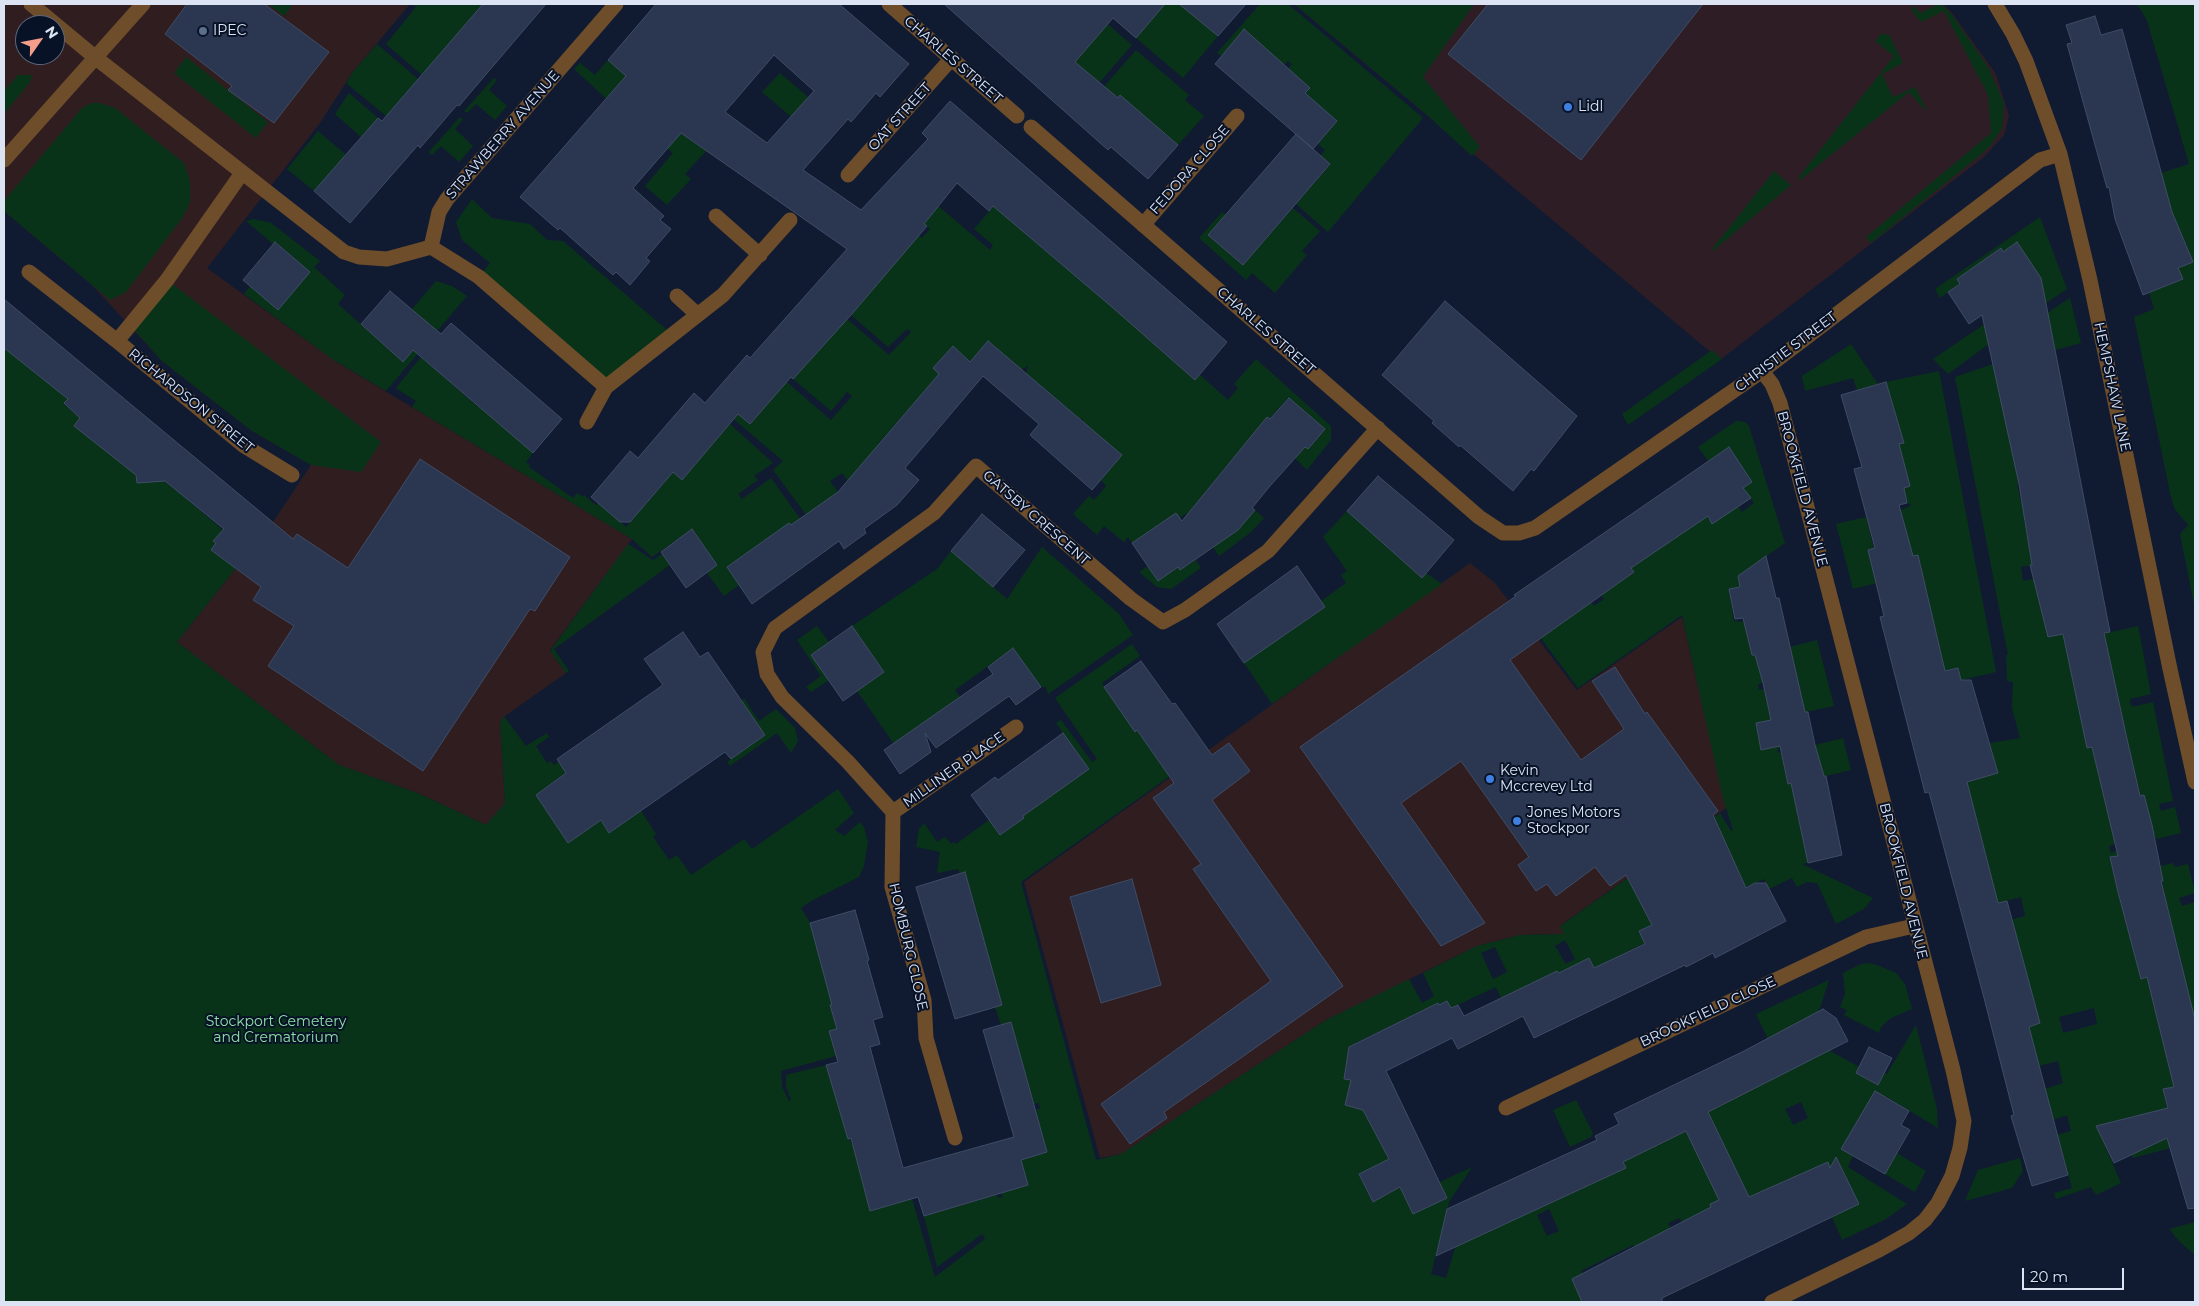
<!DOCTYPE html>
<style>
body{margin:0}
#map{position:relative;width:2199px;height:1306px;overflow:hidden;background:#101b32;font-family:Montserrat,sans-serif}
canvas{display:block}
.frame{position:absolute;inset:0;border:5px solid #dce4f4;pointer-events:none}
.north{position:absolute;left:15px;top:15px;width:50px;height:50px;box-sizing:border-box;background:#081227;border:1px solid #5d6679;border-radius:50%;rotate:57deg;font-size:14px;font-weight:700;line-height:20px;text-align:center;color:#dce4f4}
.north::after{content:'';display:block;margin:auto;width:18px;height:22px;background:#f49d8b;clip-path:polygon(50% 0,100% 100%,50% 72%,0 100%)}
.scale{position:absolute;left:2022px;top:1268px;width:102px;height:22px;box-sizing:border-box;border:2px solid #dce4f4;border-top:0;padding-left:6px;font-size:15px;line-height:18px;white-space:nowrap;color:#dce4f4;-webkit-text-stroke:4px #081227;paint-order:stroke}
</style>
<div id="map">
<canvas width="2199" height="1306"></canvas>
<div class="frame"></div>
<div class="north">N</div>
<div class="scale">20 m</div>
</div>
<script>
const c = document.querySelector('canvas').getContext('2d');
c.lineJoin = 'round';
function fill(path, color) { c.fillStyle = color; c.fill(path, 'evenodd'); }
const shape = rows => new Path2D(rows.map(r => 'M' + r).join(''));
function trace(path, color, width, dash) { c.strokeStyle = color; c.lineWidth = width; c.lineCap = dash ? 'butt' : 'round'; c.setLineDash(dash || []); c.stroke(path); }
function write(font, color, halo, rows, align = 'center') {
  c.font = font + ' Montserrat,sans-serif'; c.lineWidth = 4; c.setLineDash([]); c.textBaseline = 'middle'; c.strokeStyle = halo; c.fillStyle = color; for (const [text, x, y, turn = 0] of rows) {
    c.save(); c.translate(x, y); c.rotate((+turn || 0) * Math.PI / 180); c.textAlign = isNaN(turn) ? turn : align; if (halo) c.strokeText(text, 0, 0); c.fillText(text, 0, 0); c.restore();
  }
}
fill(shape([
 [1294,4,1943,4,1952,13,1996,74,2009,116,2004,135,1984,157,1720,360]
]), '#2e1d25');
fill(shape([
 [4,4,410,4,352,73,320,123,207,268,335,361,632,539,550,650,566,673,505,716,500,722,505,803,486,825,420,794,339,765,177,642,273,522,311,465,252,431,162,361,93,286,4,211],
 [25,25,55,25,55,55,25,55],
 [1470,563,1495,583,1577,690,1682,617,1726,808,1561,925,1564,934,1520,935,1477,946,1326,1020,1121,1154,1100,1158,1024,882]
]), '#301d20');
fill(shape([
 [268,4,293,4,284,16],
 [413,4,483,4,422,75,386,44,416,7],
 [1018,4,1084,4,1132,45,1099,83,1014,8],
 [1114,4,1179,4,1218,36,1183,78,1136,38,1121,10],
 [1260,4,1288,4,1423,118,1328,232,1296,204,1330,165,1320,156,1325,150,1318,144,1337,121,1305,93,1309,88,1287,70,1292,64,1288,61,1284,65,1244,30,1221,56,1217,53],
 [1294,4,1436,4,1438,5,1440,4,1474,4,1423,77,1480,147,1472,156,1427,115],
 [1939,4,1945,7,1952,15,1988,67,2004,103,2002,128,1990,146,1978,157,1871,243,1866,237,1991,133,1988,95,1944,11,1921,22,1912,11,1913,5,1920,13],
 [2135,4,2195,4,2195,609,2180,534,2188,525,2174,508,2170,493,2134,317,2154,309,2149,293,2182,280,2178,268,2193,262,2182,234,2169,239,2164,226,2123,241,2121,236,2162,221,2161,173,2189,164,2147,21,2141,10],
 [1882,33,1890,36,1903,63,1882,74,1893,97,1915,87,1926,109,1925,110,1909,92,1800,180,1798,178,1894,56,1875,41],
 [377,44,418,79,386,116,346,83,352,73],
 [1136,50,1189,95,1185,100,1204,116,1178,145,1120,95,1115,101,1101,90],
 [186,57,268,122,256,138,174,73],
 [608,60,643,90,612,104,574,69,580,63,595,75],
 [780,73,808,97,795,120,762,92],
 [18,75,32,75,30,82,4,114,4,91],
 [494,78,497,80,489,90,507,106,495,120,476,104,467,113,464,111],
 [349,93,378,118,361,137,335,114],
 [91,103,100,103,115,108,184,163,190,181,190,202,183,217,126,292,110,300,4,211,4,201,81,109],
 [460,117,463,119,455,129,473,146,459,162,441,146,432,155,429,152],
 [675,129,706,151,685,174,691,179,667,205,645,186,673,153,666,147],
 [318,131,346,155,314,191,287,169],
 [1774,171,1791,185,1713,251,1712,249],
 [1044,182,1047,185,1019,216,1028,236,1068,270,1072,265,1195,380,1200,375,1228,400,1238,388,1234,384,1256,359,1331,426,1331,440,1307,470,1295,458,1305,447,1308,449,1325,429,1288,398,1232,459,1193,507,1227,523,1237,531,1255,510,1264,518,1250,533,1219,556,1190,512,1132,543,1128,537,1124,542,1104,526,1097,535,1073,514,1089,496,1094,500,1106,486,1101,480,1122,455,1083,422,1083,419,1080,419,1026,373,1028,366,1021,370,988,341,970,362,953,346,933,368,965,396,938,376,878,444,885,451,851,485,842,473,830,481,838,492,815,508,810,520,773,470,783,461,717,405,722,400,750,424,760,359,831,420,852,396,847,392,831,411,793,379,818,294,889,355,911,332,907,329,888,347,851,315,916,233,922,238,930,229,924,224,929,217,929,198,990,250,993,245,974,229,998,201,1016,215],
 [472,199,492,218,530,224,547,240,563,241,673,335,606,387,479,277,490,263,462,240,456,222],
 [1293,208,1320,231,1302,251,1307,255,1275,293,1252,273,1246,280,1199,238,1222,212,1226,215,1209,235,1243,265],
 [2040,217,2067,289,2039,308,2017,243,2003,252,2000,248,1985,259,1988,263,1940,298,1935,289],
 [254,219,271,223,320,261,314,267,345,295,338,304,403,362,432,328,412,309,436,281,452,286,467,296,386,391,332,359,244,294,250,286,278,309,310,272,276,242,273,244,246,221],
 [167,280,381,442,361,472,311,465,252,431,162,361,130,325],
 [2070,298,2081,343,2055,350,2047,313],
 [1998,315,2008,330,1948,374,1933,359],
 [1851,344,1878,384,1857,390,1853,378,1805,391,1802,376],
 [4,348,68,399,64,404,74,413,102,381,120,462,154,423,158,427,133,456,136,478,141,482,154,473,179,493,203,465,208,468,184,497,223,530,214,541,236,568,177,642,339,765,420,794,486,825,505,803,500,722,504,716,526,746,547,733,549,737,536,746,547,763,551,761,554,765,559,762,566,772,536,795,568,842,601,820,609,833,641,811,656,834,653,837,669,860,677,855,691,875,744,839,752,849,838,789,854,813,835,830,844,836,860,822,864,827,868,842,864,866,859,877,813,900,801,908,810,923,824,973,855,998,830,1006,837,1029,829,1031,836,1056,781,1071,782,1087,789,1101,791,1100,786,1087,786,1075,826,1065,848,1139,850,1139,851,1144,857,1143,870,1211,912,1199,935,1277,985,1239,982,1234,937,1267,924,1216,997,1195,998,1198,1003,1197,1001,1193,1028,1185,1021,1160,1047,1152,1036,1110,1040,1108,1039,1103,1034,1104,1011,1022,1001,1025,995,1007,1002,1004,987,954,974,924,980,922,965,873,960,874,958,869,937,873,940,852,916,847,919,829,924,823,937,842,945,837,951,844,954,842,956,844,989,820,1001,835,1024,818,1019,811,1089,769,1056,723,1061,720,1092,762,1097,759,1055,698,1132,644,1140,656,1102,683,1135,731,1137,730,1166,771,1204,743,1208,749,1021,882,1096,1160,1121,1154,1326,1020,1409,979,1422,1003,1434,996,1423,973,1477,946,1520,935,1564,934,1560,926,1720,813,1731,831,1733,830,1723,799,1682,615,1578,688,1513,601,1587,596,1594,606,1604,599,1573,555,1624,579,1630,575,1634,572,1630,566,1691,527,1700,518,1677,483,1682,479,1712,523,1736,503,1742,512,1754,503,1743,488,1752,482,1729,447,1708,461,1698,447,1736,421,1745,422,1749,426,1785,543,1738,576,1740,587,1729,590,1734,621,1744,622,1752,655,1756,654,1763,683,1758,684,1759,690,1764,689,1771,720,1756,723,1761,749,1780,746,1777,752,1781,753,1788,784,1792,783,1798,814,1796,816,1798,818,1808,863,1802,864,1873,898,1864,909,1836,924,1817,883,1807,882,1797,887,1792,878,1769,889,1764,879,1746,887,1732,858,1642,906,1652,925,1639,931,1645,943,1594,968,1589,958,1505,1006,1496,987,1451,1008,1447,1001,1424,1010,1355,1043,1367,1066,1366,1068,1346,1065,1344,1079,1393,1083,1397,1093,1364,1111,1396,1173,1382,1163,1359,1174,1372,1202,1392,1192,1399,1184,1413,1214,1447,1198,1440,1182,1472,1167,1449,1202,1431,1274,1446,1278,1456,1245,1470,1240,1626,1168,1623,1162,1688,1130,1703,1167,1729,1155,1708,1112,1768,1039,1756,1014,1829,980,1820,1008,1808,1031,1816,1043,1859,1067,1856,1073,1877,1085,1885,1073,1887,1074,1916,1025,1937,1109,1938,1128,1885,1096,1863,1133,1848,1167,1907,1204,1886,1219,1842,1240,1832,1217,1859,1204,1842,1169,1830,1174,1824,1164,1685,1230,1680,1218,1668,1223,1674,1236,1635,1247,1633,1245,1581,1271,1595,1302,4,1302],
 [1565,940,1575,959,1566,964,1555,946],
 [1495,947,1507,972,1493,979,1481,953],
 [1801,1102,1808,1118,1793,1125,1785,1109],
 [1549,1209,1559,1231,1547,1236,1537,1215],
 [1712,350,1722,359,1628,425,1622,414],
 [421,357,478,407,501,380,488,414,533,453,526,462,530,465,529,467,573,498,577,493,583,497,584,495,596,505,598,503,626,527,665,482,657,458,682,480,730,424,773,463,754,476,758,480,738,494,742,499,771,478,804,524,795,531,789,523,727,567,739,585,724,596,707,573,717,565,692,529,652,557,632,539,412,407,416,401,396,388],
 [1993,364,2026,482,2017,484,2021,502,2041,499,2044,515,2024,520,2027,533,2053,561,2021,567,2023,581,2037,578,2068,632,2071,641,2138,626,2151,694,2130,699,2130,703,2132,707,2153,702,2173,801,2159,804,2161,811,2175,807,2181,833,2156,839,2155,835,2151,836,2138,785,2104,793,2115,844,2109,846,2111,853,2117,851,2118,856,2110,858,2121,904,2164,893,2160,866,2173,863,2175,867,2188,864,2195,893,2179,898,2182,906,2195,902,2195,1020,2193,1010,2157,1019,2174,1087,2163,1090,2167,1107,2182,1095,2195,1092,2195,1100,2184,1103,2178,1146,2133,1158,2125,1141,2141,1130,2137,1115,2115,1121,2099,1132,2121,1183,2096,1195,2091,1187,2056,1199,2054,1193,2072,1188,2057,1135,2071,1131,2067,1115,2053,1120,2045,1089,2063,1083,2058,1061,2039,1066,2028,1038,2029,982,2011,920,2025,916,2021,897,1998,903,1989,874,1953,884,1950,873,1988,863,1966,782,1998,773,1990,743,2020,738,2012,708,2013,682,2007,681,2006,655,2008,655,1955,377],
 [2112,671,2127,738,2088,748],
 [2167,905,2183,968,2141,979],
 [2094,1008,2097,1024,2063,1033,2059,1017],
 [1939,371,1996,672,1961,680,1958,668,1945,671,1937,639,1919,607,1930,604,1927,591,1915,594,1910,573,1922,569,1918,555,1907,557,1908,540,1901,510,1912,505,1907,503,1904,488,1910,486,1906,471,1880,449,1904,442,1886,382],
 [1347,511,1370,531,1384,538,1381,542,1422,577,1426,573,1442,584,1272,704,1244,663,1278,634,1281,638,1325,607,1321,601,1346,583,1341,575,1347,571,1323,537],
 [1866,517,1874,549,1869,550,1877,583,1853,589,1836,524],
 [628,544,653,560,662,554,670,565,554,649,569,671,566,673,550,651],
 [1042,547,1119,614,1133,635,1048,694,1046,687,1041,687,1013,648,955,690,960,697,894,744,857,691,884,672,852,626,937,569,951,551,1007,599],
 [1196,560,1201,568,1171,589,1157,587,1139,572,1148,566,1158,581,1178,567,1180,570],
 [817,626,829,642,811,655,829,680,811,692,806,687,821,676,797,640],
 [1817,640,1834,706,1805,712,1790,647],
 [744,698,759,721,776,709,795,728,798,741,791,753,777,733,730,766,727,762,765,735,741,701],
 [1843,738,1851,770,1822,777,1815,745],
 [1869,963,1877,965,1896,973,1905,984,1912,1009,1891,1018,1881,1027,1879,1033,1844,1015,1847,1010,1840,1007,1845,994,1843,973,1861,964],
 [1576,1100,1593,1133,1591,1137,1570,1147,1553,1110],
 [1897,1153,1926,1171,1915,1192,1885,1174],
 [2020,1158,2023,1171,2012,1188,1965,1201,1978,1170],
 [2195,1222,2195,1255,2180,1242,2169,1229]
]), '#093319');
const building = shape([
 [187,4,264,4,329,52,274,123,228,90,232,86,165,34,187,4],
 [483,4,546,4,459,106,457,105,420,148,418,145,350,223,314,191,378,118,382,121,483,4],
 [656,4,839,4,909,64,880,97,876,93,851,122,848,119,803,170,861,210,928,139,922,133,950,101,1227,342,1195,380,1112,307,993,206,989,211,957,183,924,224,927,226,851,315,793,379,791,377,750,424,738,414,682,480,673,472,630,522,620,522,591,497,630,451,638,458,694,393,705,403,747,355,750,358,847,249,681,133,633,188,664,216,660,220,671,229,646,258,650,261,630,285,616,272,613,275,560,228,558,230,520,197,626,76,608,60,656,4],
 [774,55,814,91,767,143,725,112,774,55],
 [944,4,1165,4,1136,38,1113,18,1075,62,1118,98,1120,95,1178,145,1148,179,1111,147,1108,150,944,4],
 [1179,4,1246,4,1218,36,1179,4],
 [1488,4,1703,4,1581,160,1448,54,1488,4],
 [2095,16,2101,35,2122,29,2172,212,2193,262,2178,268,2183,279,2143,295,2115,219,2109,187,2107,188,2067,44,2072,43,2066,25,2095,16],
 [1244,29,1310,88,1305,93,1337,121,1313,149,1215,64,1244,29],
 [1296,134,1330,164,1243,265,1208,235,1296,134],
 [275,242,310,272,278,310,243,280,275,242],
 [2017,242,2041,278,2110,632,2104,633,2127,739,2140,796,2144,795,2152,825,2163,881,2161,881,2195,1020,2195,1208,2188,1209,2167,1138,2114,1163,2096,1126,2168,1108,2163,1089,2174,1087,2147,977,2141,979,2118,892,2110,857,2118,856,2092,747,2087,748,2063,634,2048,637,2030,565,2032,565,2019,484,1982,315,1969,324,1948,292,1960,284,1957,279,2001,248,2003,252,2017,242],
 [390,291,441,334,451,323,562,419,533,453,413,350,403,362,361,324,390,291],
 [4,299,293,539,297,534,348,568,420,459,570,557,535,611,530,609,423,771,268,666,294,626,253,600,261,587,211,550,216,543,213,541,224,529,165,481,137,483,136,475,74,426,80,418,64,403,68,399,4,348,4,299],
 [1445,301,1577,416,1534,471,1531,469,1513,491,1460,445,1459,447,1432,423,1434,421,1382,375,1445,301],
 [988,341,1122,455,1092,490,1030,435,1039,424,983,376,905,468,919,480,897,505,864,529,866,533,844,549,839,541,752,604,727,567,789,523,791,525,838,492,939,374,933,368,953,346,970,362,988,341],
 [1886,382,1904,443,1899,444,1910,486,1904,488,1907,503,1899,505,1913,556,1918,555,1945,671,1958,668,1961,680,1971,680,1998,773,1967,782,1998,903,2007,901,2040,1023,2029,1027,2068,1175,2032,1186,2011,1116,2014,1115,1983,994,1929,792,1925,793,1880,617,1884,616,1868,550,1875,548,1854,469,1862,467,1841,395,1886,382],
 [1289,398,1325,429,1308,449,1305,447,1270,486,1252,508,1255,510,1238,530,1180,570,1178,567,1158,581,1132,543,1176,513,1182,521,1267,417,1270,419,1289,398],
 [1729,447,1752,482,1743,488,1751,498,1712,524,1708,516,1631,568,1634,572,1510,660,1581,760,1624,729,1592,681,1615,667,1645,714,1647,712,1718,811,1713,815,1746,888,1755,883,1766,883,1786,921,1715,958,1713,953,1686,967,1685,965,1534,1038,1523,1016,1458,1049,1452,1038,1386,1071,1447,1198,1413,1214,1400,1187,1373,1202,1359,1174,1389,1159,1363,1110,1345,1105,1351,1080,1344,1079,1349,1047,1438,1003,1439,1005,1447,1001,1451,1008,1458,1005,1464,1016,1557,971,1559,973,1589,958,1594,968,1645,944,1639,931,1652,925,1626,875,1610,886,1595,867,1556,896,1547,884,1536,891,1518,865,1529,857,1461,761,1401,803,1485,923,1441,946,1300,747,1516,596,1514,595,1729,447],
 [1378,476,1454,540,1422,578,1347,511,1378,476],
 [982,514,1025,550,993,587,951,551,982,514],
 [692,529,717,565,686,588,661,552,692,529],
 [1766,556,1776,598,1779,598,1805,712,1808,712,1815,745,1824,776,1826,776,1842,855,1808,863,1791,783,1788,784,1780,746,1761,750,1756,723,1771,720,1763,683,1755,655,1752,655,1743,618,1735,619,1729,589,1740,587,1738,576,1766,556],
 [1297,566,1325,607,1244,663,1217,624,1297,566],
 [852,626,884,672,843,701,811,655,852,626],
 [683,632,700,657,708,652,765,735,731,759,725,752,609,833,601,820,568,843,536,795,566,773,557,759,663,685,644,659,683,632],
 [1013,648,1041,687,1016,705,1009,696,936,748,925,733,931,752,900,774,884,750,993,674,988,667,1013,648],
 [1141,661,1172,704,1175,703,1212,755,1229,743,1250,771,1212,800,1343,986,1164,1112,1167,1118,1130,1144,1101,1104,1271,981,1193,869,1201,864,1153,798,1174,783,1137,730,1135,732,1104,687,1141,661],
 [1063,733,1089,769,1023,816,1024,818,1000,835,971,795,995,777,998,780,1063,733],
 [965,872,1002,1005,955,1019,916,887,965,872],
 [1132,879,1161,985,1101,1003,1070,897,1132,879],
 [855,910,869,960,867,961,883,1017,873,1020,880,1044,870,1047,903,1168,1014,1137,983,1030,1011,1022,1047,1152,1021,1160,1028,1185,924,1216,918,1197,870,1211,851,1138,848,1139,826,1065,838,1062,829,1031,837,1029,830,1005,832,1005,810,923,855,910],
 [1823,1009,1836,1018,1848,1041,1708,1112,1749,1197,1828,1162,1830,1168,1836,1157,1859,1204,1662,1298,1662,1302,1582,1302,1572,1279,1711,1207,1710,1204,1719,1200,1686,1131,1623,1162,1626,1168,1436,1256,1447,1209,1597,1140,1595,1136,1619,1124,1614,1114,1744,1051,1823,1009],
 [1869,1047,1892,1058,1878,1085,1856,1073,1869,1047],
 [1875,1091,1909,1111,1901,1125,1910,1130,1885,1174,1841,1149,1875,1091]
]);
fill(building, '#2b3750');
trace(building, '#3f4c66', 1);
trace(shape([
 [31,4,96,58,344,252,359,257,387,259,431,247,479,277,606,387,723,295,790,220],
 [889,4,1017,116],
 [1995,4,2013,34,2026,61,2060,154,2090,280,2170,669,2195,782],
 [1031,127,1479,517,1503,533,1519,533,1535,528,1762,371,2040,160,2060,154],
 [4,160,143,4],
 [848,175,952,58],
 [716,216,760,255],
 [1143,225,1237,116],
 [431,247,439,212,447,199,616,4],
 [29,272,117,341,243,445,292,475],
 [677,296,698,315],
 [117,341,167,280,242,173],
 [1762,371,1772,384,1780,403,1953,1070,1964,1121,1960,1148,1952,1176,1938,1203,1925,1220,1909,1233,1879,1250,1772,1302],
 [587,422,606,387],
 [893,812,848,762,782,697,767,674,763,652,775,628,934,513,976,466,1131,599,1163,622,1185,610,1268,551,1378,428],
 [893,812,892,887,924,1000,926,1038,955,1138],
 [893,812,1016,727],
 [1506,1108,1866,937,1914,926]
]), '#6e4d2b', 15);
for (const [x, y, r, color] of [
 [203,31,5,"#5c6f8a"],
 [1568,107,5,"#3f7fe0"],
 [1490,779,5,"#3f7fe0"],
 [1517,821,5,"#3f7fe0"]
]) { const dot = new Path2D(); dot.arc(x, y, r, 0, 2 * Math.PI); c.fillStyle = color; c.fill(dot); trace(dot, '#081227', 2); }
write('14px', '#dce4f4', '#081227', [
 ["IPEC",213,31],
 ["Lidl",1578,107],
 ["Kevin",1500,771],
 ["Mccrevey Ltd",1500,787],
 ["Jones Motors",1527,813],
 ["Stockpor",1527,829]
], 'left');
write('14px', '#dce4f4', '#081227', [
 ["CHARLES STREET",953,60,41],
 ["OAT STREET",900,117,-48],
 ["STRAWBERRY AVENUE",503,135,-49],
 ["FEDORA CLOSE",1190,170,-49],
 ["CHARLES STREET",1266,331,41],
 ["CHRISTIE STREET",1786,352,-37],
 ["HEMPSHAW LANE",2112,387,78],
 ["RICHARDSON STREET",191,401,39],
 ["BROOKFIELD AVENUE",1802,489,75],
 ["GATSBY CRESCENT",1036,518,41],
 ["MILLINER PLACE",954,770,-35],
 ["BROOKFIELD AVENUE",1903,881,76],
 ["HOMBURG CLOSE",908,947,77],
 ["BROOKFIELD CLOSE",1708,1012,-25]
]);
write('14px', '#8ce0a3', '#081227', [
 ["Stockport Cemetery",276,1022],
 ["and Crematorium",276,1038]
]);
</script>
